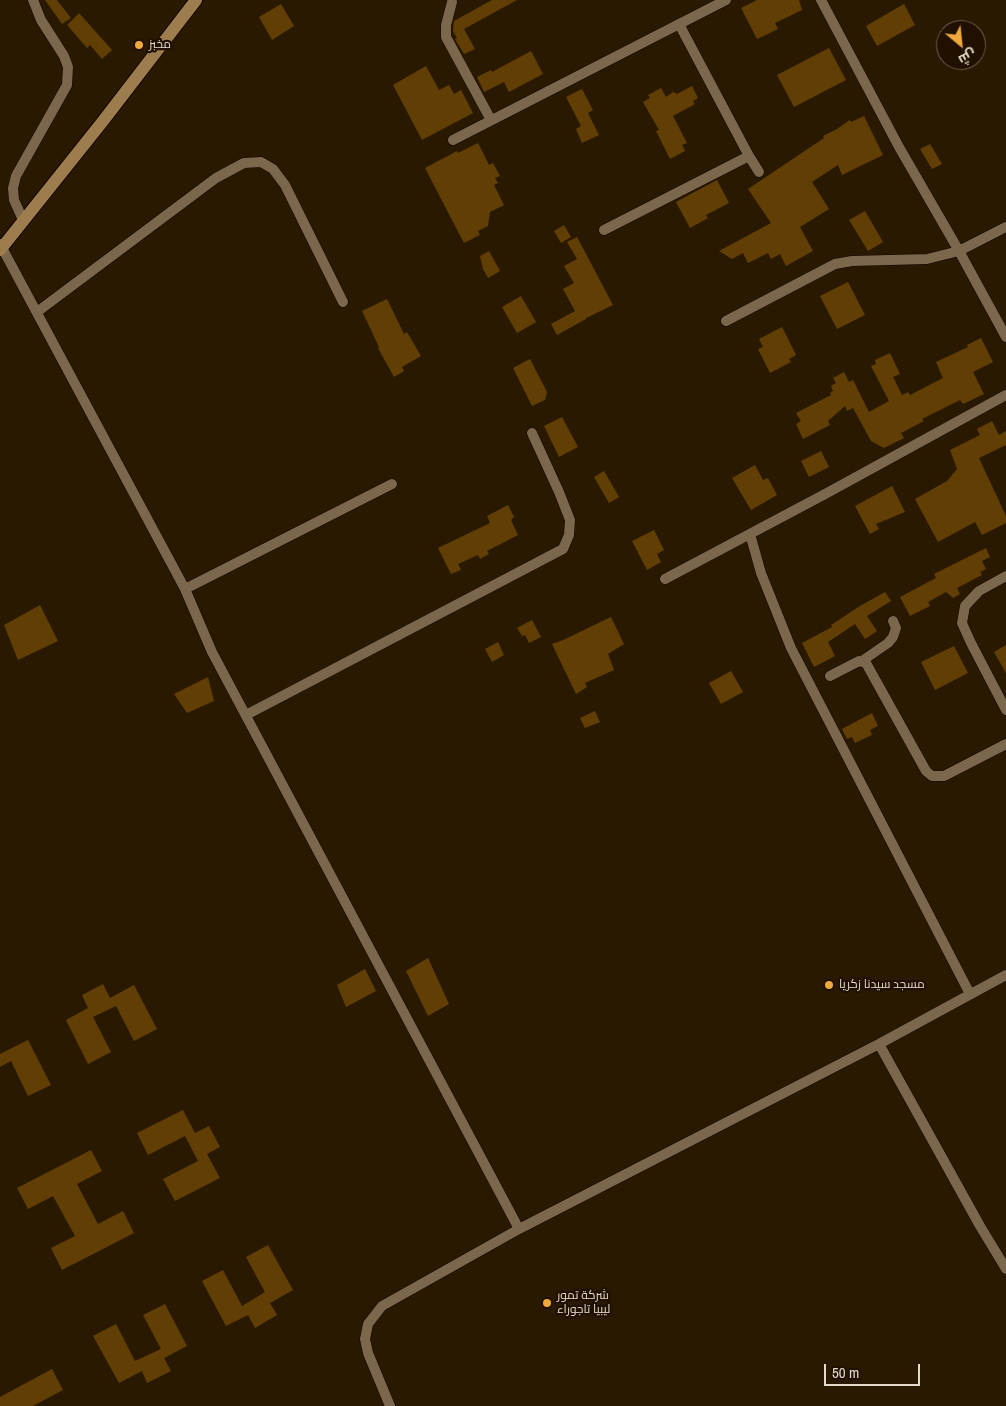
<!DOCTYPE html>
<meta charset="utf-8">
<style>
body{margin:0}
#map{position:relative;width:1006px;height:1406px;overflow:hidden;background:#2a1901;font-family:"Archivo Narrow",Cairo,sans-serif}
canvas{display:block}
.north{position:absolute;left:936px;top:20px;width:50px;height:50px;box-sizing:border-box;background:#201000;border:1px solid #6f6051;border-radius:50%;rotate:152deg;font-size:14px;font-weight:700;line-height:20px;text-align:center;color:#e5d9cb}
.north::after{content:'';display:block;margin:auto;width:18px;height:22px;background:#eea83c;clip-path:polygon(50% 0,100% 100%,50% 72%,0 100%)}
.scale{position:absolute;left:824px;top:1364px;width:96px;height:22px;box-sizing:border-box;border:2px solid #e5d9cb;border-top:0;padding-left:6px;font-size:15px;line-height:18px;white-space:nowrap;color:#e5d9cb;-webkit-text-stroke:4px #201000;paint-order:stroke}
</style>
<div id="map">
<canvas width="1006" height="1406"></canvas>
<div class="north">ش</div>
<div class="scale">50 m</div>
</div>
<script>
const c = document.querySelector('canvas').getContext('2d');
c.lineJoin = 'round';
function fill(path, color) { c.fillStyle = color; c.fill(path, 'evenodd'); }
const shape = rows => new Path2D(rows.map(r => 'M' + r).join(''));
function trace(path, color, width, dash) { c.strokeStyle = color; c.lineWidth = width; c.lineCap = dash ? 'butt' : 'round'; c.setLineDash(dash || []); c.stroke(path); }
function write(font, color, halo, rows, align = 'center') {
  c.font = font + ' "Archivo Narrow",Cairo,sans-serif'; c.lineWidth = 4.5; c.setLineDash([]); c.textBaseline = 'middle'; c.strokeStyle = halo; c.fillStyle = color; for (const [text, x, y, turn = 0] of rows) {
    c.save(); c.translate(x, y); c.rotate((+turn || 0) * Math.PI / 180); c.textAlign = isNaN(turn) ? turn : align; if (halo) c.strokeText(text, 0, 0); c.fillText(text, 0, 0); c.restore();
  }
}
fill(shape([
 [45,0,57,0,71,18,62,24],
 [492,0,517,0,464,29,475,49,464,54,455,39,457,38,453,31,454,21],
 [757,0,799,0,802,10,775,23,778,29,757,39,741,8],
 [281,4,294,26,272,40,259,17],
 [904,4,915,25,877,46,866,26],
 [79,13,112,50,102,59,90,45,87,48,67,25],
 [829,48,846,80,794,107,777,75],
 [531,51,543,74,509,92,504,82,484,92,477,77,491,70,492,72],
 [426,66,439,90,449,85,454,94,461,90,473,113,422,140,393,85],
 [692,86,698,98,693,101,695,104,673,116,687,143,682,145,685,151,670,159,656,131,659,130,643,102,650,98,648,95,661,88,666,97,673,92,677,94],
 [582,89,593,110,588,113,599,135,582,143,576,129,581,126,566,97],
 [864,116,883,155,842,175,838,165,812,182,829,209,800,227,813,251,786,266,780,254,771,259,768,253,748,263,743,253,732,259,719,251,771,223,748,189,824,138,823,136,837,129,850,120,851,122],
 [478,143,489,165,493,163,500,176,495,178,498,183,494,185,504,205,490,212,488,226,478,231,480,235,464,243,425,168,457,151,458,153],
 [930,144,942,164,932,169,920,149],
 [717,180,729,203,706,215,708,218,690,228,676,202],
 [865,211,883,242,868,251,849,220],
 [564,225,571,237,561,243,554,231],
 [577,237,613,305,586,318,586,319,557,335,551,324,575,311,563,289,574,283,564,266,577,259,567,242],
 [489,251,500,271,488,278,483,269,480,256],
 [848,282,865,315,837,329,820,296],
 [521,296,536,322,517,333,502,307],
 [387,299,404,334,407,332,421,356,402,367,404,371,394,377,378,348,379,347,362,311],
 [782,327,796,355,789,359,791,362,770,373,758,349,763,347,759,339],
 [981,338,993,362,973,372,984,394,963,404,960,400,922,419,924,421,901,433,904,438,884,448,871,441,853,408,847,411,845,406,828,421,830,425,803,439,796,424,801,421,796,413,831,395,830,393,833,391,831,386,836,383,833,378,844,372,849,382,853,380,869,412,889,401,871,366,876,364,875,360,890,353,900,374,893,377,902,395,908,392,910,395,943,378,936,362,968,347,967,345],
 [530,359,547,392,545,400,532,406,513,368],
 [562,417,578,447,559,457,544,426],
 [992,421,999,435,1006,431,1006,445,979,458,1006,516,1006,523,982,535,975,522,938,542,915,499,947,481,957,469,950,450,980,435,977,429],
 [821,451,829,467,809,477,801,461],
 [755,465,763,480,768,478,777,495,751,510,732,478],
 [604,471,619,497,609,503,594,477],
 [892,486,905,512,876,524,879,529,870,534,855,506],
 [508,505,514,517,511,520,518,535,487,551,489,554,480,559,478,555,458,564,461,570,451,574,438,548,490,523,487,516],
 [654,530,664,550,657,554,661,562,647,570,632,541],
 [986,548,990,557,982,561,986,569,980,572,982,575,957,588,960,594,953,598,946,592,928,602,930,606,910,616,900,597,936,578,934,574],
 [885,592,891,601,867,616,877,631,865,639,855,624,828,642,835,656,814,667,802,643,832,627,831,625,860,606],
 [40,605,58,641,18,660,4,625],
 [611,617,624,644,608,654,614,670,585,683,587,687,576,694,552,644,563,640],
 [532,620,541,637,529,643,525,635,522,636,517,628],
 [498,642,504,655,492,662,485,649],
 [1006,645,1006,673,994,652],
 [954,646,968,673,935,690,921,662],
 [731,671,743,692,721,704,709,683],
 [208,677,214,701,187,713,174,694],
 [595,711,600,722,585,728,580,718],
 [872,713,878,726,870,730,872,735,855,743,852,737,847,739,842,729],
 [428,958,449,1004,428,1016,406,971],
 [365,969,376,991,346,1007,337,985],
 [103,984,110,998,134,985,157,1029,134,1041,116,1006,93,1017,111,1052,88,1064,66,1020,88,1008,82,995],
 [28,1040,51,1085,28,1096,11,1061,0,1067,0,1054],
 [183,1110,195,1133,209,1126,220,1147,207,1154,220,1178,175,1201,163,1179,198,1161,185,1136,148,1155,137,1133],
 [91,1150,102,1171,77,1184,98,1224,123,1211,134,1233,62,1270,51,1248,75,1236,53,1196,28,1209,17,1188],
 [268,1245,293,1290,270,1303,277,1315,255,1328,248,1315,226,1326,202,1281,223,1270,242,1306,265,1292,246,1257],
 [165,1304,187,1346,164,1358,171,1371,147,1383,142,1371,119,1383,93,1336,116,1324,135,1361,161,1349,143,1315],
 [52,1369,63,1390,33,1406,0,1406,0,1397]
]), '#613f04');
const street = shape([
 [821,0,899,147,959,251,1006,337],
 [452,2,446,25,446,37,491,120],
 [679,24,749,156,759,172],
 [453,140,726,0],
 [23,220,14,200,13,188,16,176,67,85,68,67,64,56,41,20,33,0],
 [604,230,749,156],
 [0,244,185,589,212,652,519,1229],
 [37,312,216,178,244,163,261,162,273,169,285,185,343,302],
 [726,321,835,264,852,261,927,259,959,251,1006,227],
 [750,534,761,573,791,648,970,994],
 [1006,576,979,591,965,606,962,623,971,643,1006,710],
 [665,579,827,493,1006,395],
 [185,589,392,484],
 [862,661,888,643,893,637,896,628,893,621],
 [830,676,859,661,866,663,926,771,932,776,944,776,948,774,1006,744],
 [246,715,563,549,569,535,570,520,559,492,532,433],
 [879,1044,980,1226,1006,1269],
 [390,1406,368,1353,365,1339,368,1324,382,1306,519,1229,879,1044,1006,975]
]);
const secondary = shape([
 [0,250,103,121,196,0]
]);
trace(street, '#120400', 11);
trace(secondary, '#120400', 14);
trace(street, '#7b674c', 10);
trace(secondary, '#9d7c4e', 12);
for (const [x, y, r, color] of [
 [139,45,5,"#eea83c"],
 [829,985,5,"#eea83c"],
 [547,1303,5,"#eea83c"]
]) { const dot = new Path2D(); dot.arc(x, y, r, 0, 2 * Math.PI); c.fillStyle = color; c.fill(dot); trace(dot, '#201000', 2); }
write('12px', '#e5d9cb', '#201000', [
 ["مخبز",149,45],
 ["مسجد سيدنا زكريا",839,985],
 ["شركة تمور",557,1296],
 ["ليبيا تاجوراء",557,1310]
], 'left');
</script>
